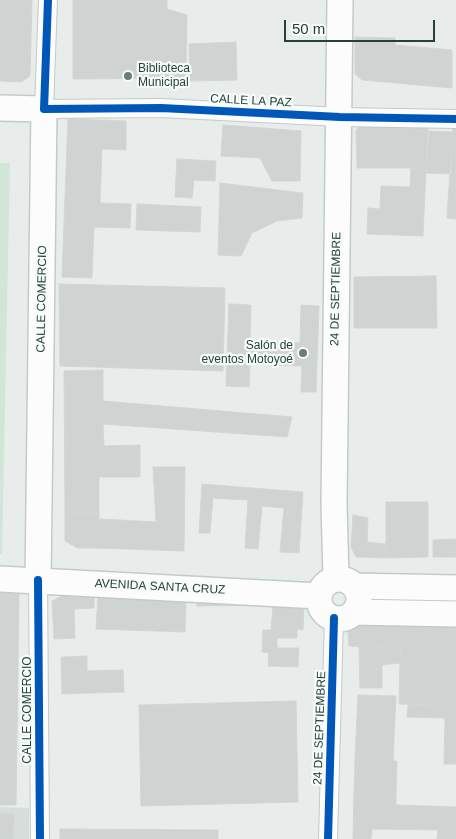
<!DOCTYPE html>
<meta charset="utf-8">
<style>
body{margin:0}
#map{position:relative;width:456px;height:839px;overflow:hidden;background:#e8edeb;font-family:Helvetica,sans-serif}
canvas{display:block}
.scale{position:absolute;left:284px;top:20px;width:151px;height:22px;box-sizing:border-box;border:2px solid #24423a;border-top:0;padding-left:6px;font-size:15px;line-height:18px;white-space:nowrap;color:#24423a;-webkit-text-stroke:4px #f7fbf9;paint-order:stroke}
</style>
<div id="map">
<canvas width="456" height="839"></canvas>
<div class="scale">50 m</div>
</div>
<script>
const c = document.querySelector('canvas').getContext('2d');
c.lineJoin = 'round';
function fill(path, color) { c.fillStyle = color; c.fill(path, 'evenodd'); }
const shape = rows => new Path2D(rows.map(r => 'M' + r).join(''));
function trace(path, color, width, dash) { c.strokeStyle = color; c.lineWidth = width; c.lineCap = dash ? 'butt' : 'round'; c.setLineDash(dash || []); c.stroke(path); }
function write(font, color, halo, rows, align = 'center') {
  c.font = font + ' Helvetica,sans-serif'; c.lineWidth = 4.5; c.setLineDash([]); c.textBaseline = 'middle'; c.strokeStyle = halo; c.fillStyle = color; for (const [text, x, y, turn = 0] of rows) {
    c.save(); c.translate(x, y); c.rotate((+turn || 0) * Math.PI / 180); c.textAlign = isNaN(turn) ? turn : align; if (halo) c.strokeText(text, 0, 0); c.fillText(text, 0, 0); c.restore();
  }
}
fill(shape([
 [0,807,29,808,29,839,0,839]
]), '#d6dedb');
fill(shape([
 [0,163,10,163,2,554,0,554]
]), '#d1e6d8');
const building = shape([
 [0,0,32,0,30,76,21,82,0,81,0,0],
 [73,0,167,0,167,9,187,15,186,78,73,79,73,0],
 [355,37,395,38,395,45,452,50,452,88,362,80,355,74,355,37],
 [236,42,237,80,190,81,189,44,236,42],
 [68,119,126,121,126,150,102,149,100,203,131,204,130,228,94,227,92,278,62,277,68,119],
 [362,122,428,125,426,168,357,168,356,131,362,122],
 [453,122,456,122,456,219,447,218,453,122],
 [223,125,301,131,300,181,272,181,260,158,221,156,223,125],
 [429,131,452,132,451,174,426,173,429,131],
 [177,159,216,161,215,181,194,180,192,198,175,197,177,159],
 [411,168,426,168,423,236,367,234,368,208,380,209,381,186,410,187,411,168],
 [220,183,303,193,302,218,277,221,252,233,241,256,218,255,220,183],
 [137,204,201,207,200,232,136,230,137,204],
 [436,276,437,328,354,328,354,277,436,276],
 [59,284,225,288,223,371,60,366,59,284],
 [229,304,251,305,250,341,300,343,301,305,319,306,316,392,301,392,302,366,250,364,249,387,226,386,229,304],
 [103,370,103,401,292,417,287,437,103,424,104,446,140,445,140,477,99,477,99,513,65,513,64,371,103,370],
 [153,467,185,467,184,551,98,548,99,519,156,522,153,467],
 [202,484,303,492,299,553,280,552,284,508,262,506,258,549,245,548,248,500,213,498,210,533,199,533,202,484],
 [386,502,428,502,428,557,386,558,386,502],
 [65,513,99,513,98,548,78,548,65,541,65,513],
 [353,515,368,518,367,542,386,544,386,558,356,557,351,547,353,515],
 [456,539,456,557,433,557,433,540,456,539],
 [94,592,94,608,74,609,75,638,54,639,52,601,66,594,94,592],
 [0,593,19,593,16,805,0,805,0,593],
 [98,595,186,599,185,632,96,629,98,595],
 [197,597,273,605,197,606,197,597],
 [273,605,304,606,303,630,297,629,297,638,277,638,277,648,299,648,298,667,268,666,269,653,262,652,263,630,271,630,273,605],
 [401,616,400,648,349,646,347,620,401,616],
 [401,616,456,617,456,706,399,704,401,616],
 [359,646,400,648,400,663,382,665,382,688,360,688,359,646],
 [87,656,87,671,123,670,124,692,62,694,61,657,87,656],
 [358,695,396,696,393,761,355,760,358,695],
 [296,701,298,802,141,806,139,705,296,701],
 [408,705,456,706,456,764,444,764,445,718,407,717,408,705],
 [355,760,397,761,396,793,354,792,355,760],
 [354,792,396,793,396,805,456,807,456,839,437,839,438,830,372,829,371,839,353,839,354,792],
 [0,814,14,814,13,839,0,839,0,814],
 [60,829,218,830,218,839,60,839,60,829]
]);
fill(building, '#cfd4d2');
trace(building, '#d1d6d4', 1);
const street = shape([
 [48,0,44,109,161,108,340,117,456,119],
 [38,580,40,839],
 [328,839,334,618]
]);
const secondary = shape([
 [0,108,44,109,38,580],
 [0,579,319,596],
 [336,579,334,502,340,0],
 '319 599a20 20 0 1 1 40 0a20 20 0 1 1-40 0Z',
 [354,586,456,588],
 [354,612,456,614]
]);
trace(street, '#c5cac8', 20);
trace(secondary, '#c3cbc8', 28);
trace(street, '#fcfcfc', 18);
trace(secondary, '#fcfcfc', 25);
trace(shape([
 [48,0,44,109,161,108,340,117,456,119],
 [38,580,40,839],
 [328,839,334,618]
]), '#0057b8', 8);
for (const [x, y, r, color] of [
 [128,76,5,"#697e78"],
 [303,353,5,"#697e78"]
]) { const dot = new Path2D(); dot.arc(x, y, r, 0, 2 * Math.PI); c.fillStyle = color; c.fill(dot); trace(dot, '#f7fbf9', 2); }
write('12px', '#24423a', '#f7fbf9', [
 ["Biblioteca",138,69],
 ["Municipal",138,83],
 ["Salón de",293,346,"right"],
 ["eventos Motoyoé",293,360,"right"]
], 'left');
write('12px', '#24423a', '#f7fbf9', [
 ["CALLE LA PAZ",251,101,3],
 ["24 DE SEPTIEMBRE",336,289,-89],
 ["CALLE COMERCIO",42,299,-89],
 ["AVENIDA SANTA CRUZ",160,587,3],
 ["CALLE COMERCIO",28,710,-90],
 ["24 DE SEPTIEMBRE",320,728,-88]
]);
</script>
